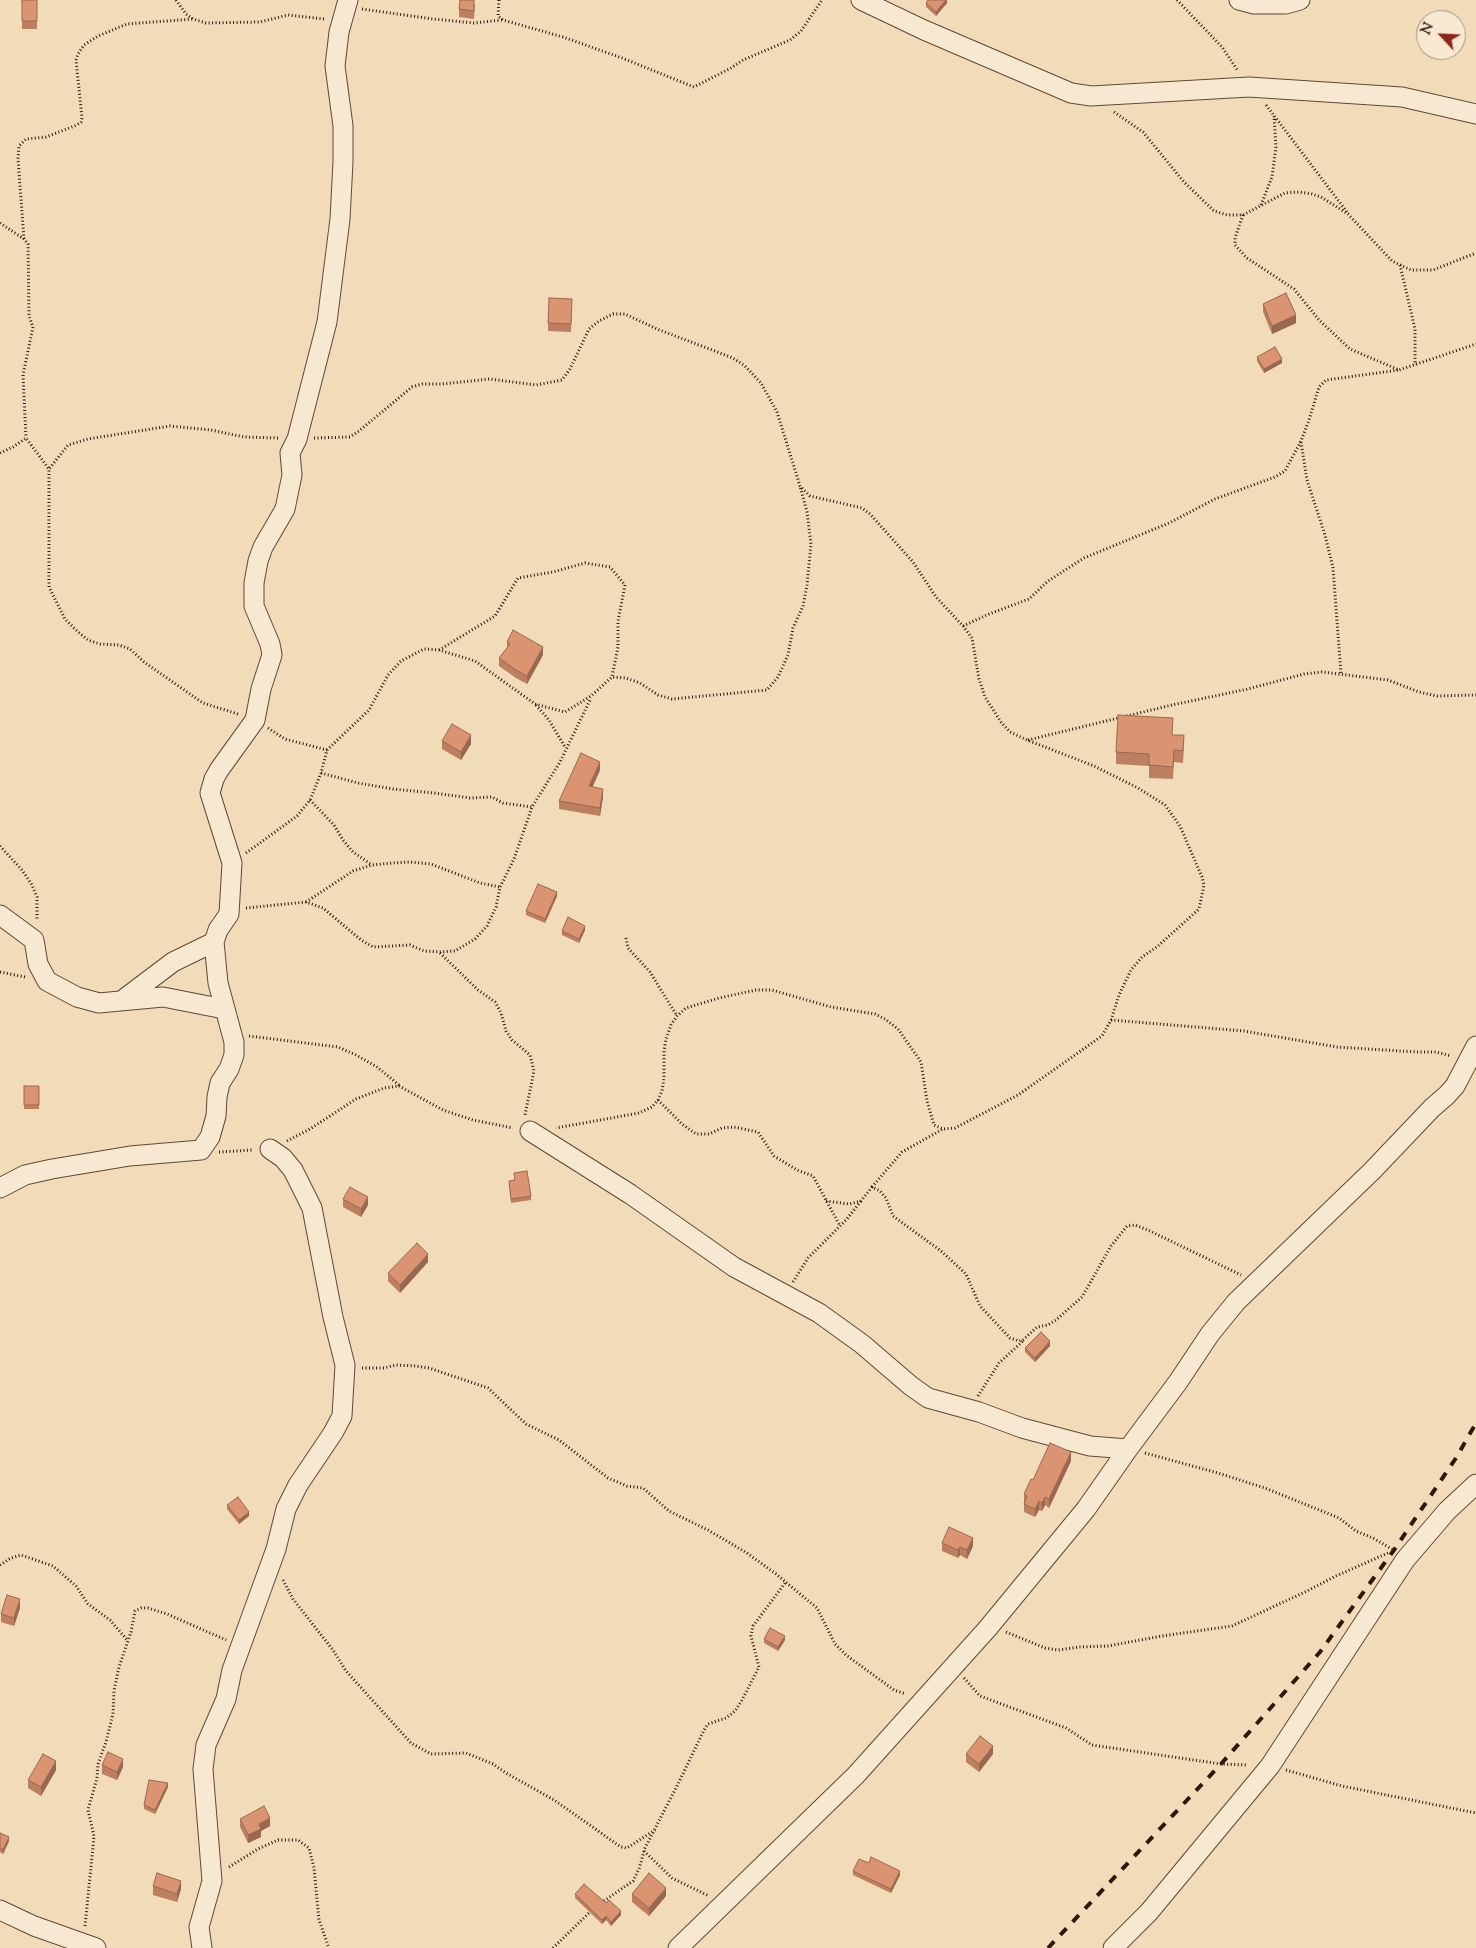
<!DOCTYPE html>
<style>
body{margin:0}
#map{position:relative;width:1476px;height:1948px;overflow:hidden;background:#f1dbb8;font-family:"Sorts Mill Goudy",serif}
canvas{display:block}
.north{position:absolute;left:1416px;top:10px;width:50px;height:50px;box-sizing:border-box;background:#f6e8d1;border:1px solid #a79483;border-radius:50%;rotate:295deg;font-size:14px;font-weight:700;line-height:20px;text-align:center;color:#30170d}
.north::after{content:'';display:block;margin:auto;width:18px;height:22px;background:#8f2418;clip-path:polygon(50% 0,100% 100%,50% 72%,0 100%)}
</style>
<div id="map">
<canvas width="1476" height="1948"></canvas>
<div class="north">N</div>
</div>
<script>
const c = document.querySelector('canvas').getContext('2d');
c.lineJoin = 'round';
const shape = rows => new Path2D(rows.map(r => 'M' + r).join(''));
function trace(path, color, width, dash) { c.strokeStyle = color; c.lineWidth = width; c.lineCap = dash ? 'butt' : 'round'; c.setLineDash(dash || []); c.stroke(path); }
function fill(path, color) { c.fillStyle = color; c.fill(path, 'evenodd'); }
const street = shape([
 [861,0,924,30,1071,93,1091,96,1249,87,1402,97,1476,114],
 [1239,0,1254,4,1286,4,1300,0],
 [0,915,34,940,38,964,47,981,77,997,99,1003,163,997,224,1009],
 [124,999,173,962,214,942],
 [530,1131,630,1194,734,1267,819,1313,862,1344,911,1386,928,1398,979,1412,1022,1428,1090,1446,1128,1449],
 [0,1188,25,1175,52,1169,130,1156,201,1150,210,1137,216,1116,217,1097,220,1083,229,1069,234,1055,234,1042,218,983,214,942,218,930,229,914,232,863,210,793,214,779,219,770,255,720,261,689,272,655,270,644,254,606,254,583,258,561,263,547,285,509,292,475,290,453,297,439,327,322,340,219,343,162,343,126,335,66,339,32,348,0],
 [0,1910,34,1926,96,1948],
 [202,1948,199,1927,212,1881,203,1769,206,1745,226,1699,232,1670,276,1549,286,1509,298,1485,333,1433,342,1416,345,1365,333,1317,312,1208,293,1170,283,1158,270,1149],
 [678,1948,856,1775,988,1628,1086,1509,1128,1449,1178,1382,1210,1334,1236,1302,1372,1171,1432,1108,1447,1095,1455,1086,1476,1046],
 [1113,1948,1149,1912,1270,1766,1405,1560,1447,1511,1476,1484]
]);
trace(street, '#604838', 21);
trace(shape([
 [176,0,186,14,193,19,206,23,260,22,288,15,325,19],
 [499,0,498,16,503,20,563,37,622,58,694,87,731,68,743,60,790,40,801,31,822,0],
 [1177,0,1222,47,1238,71],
 [362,9,433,19,474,23,502,20],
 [1266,105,1347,212],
 [1114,112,1143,132,1184,182,1214,211,1227,215,1243,215,1285,193,1299,192,1312,194,1321,197,1348,214,1392,261,1411,270,1433,270,1476,253],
 [1261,205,1272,177,1276,147,1274,116],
 [1243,215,1235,238,1235,245,1247,258,1294,289,1319,320,1350,349,1399,370,1476,344],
 [0,223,24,239,28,244,29,316,33,327,23,375,26,438],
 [24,239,18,159,19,146,26,139,46,137,77,125,81,122,82,118,76,60,78,54,84,45,98,36,127,24,193,19],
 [1400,265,1415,329,1415,365],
 [314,438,350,437,359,431,412,387,422,384,442,384,490,379,536,385,562,380,570,369,589,329,599,321,613,314,625,314,657,329,733,358,745,366,761,383,777,412,800,486,810,496,862,508,870,514,913,562,936,597,963,626,972,638,979,679,985,697,1001,722,1010,732,1027,740,1094,766,1138,788,1165,805,1180,826,1202,877,1204,885,1199,909,1158,946,1142,957,1131,970,1119,995,1111,1020,1102,1036,1018,1095,955,1128,943,1129,934,1125,927,1101,921,1062,898,1029,885,1019,875,1014,831,1007,772,990,756,990,719,998,686,1008,677,1016,671,1025,666,1039,664,1051,664,1078,662,1091,658,1100,652,1107,639,1113,556,1128],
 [1301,442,1307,480,1325,535,1333,568,1341,674],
 [0,453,13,447,26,438,49,469],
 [963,626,989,614,1029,599,1048,581,1084,558,1169,523,1215,499,1275,477,1285,471,1301,441,1309,420,1319,387,1326,380,1399,370],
 [439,650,495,616,518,578,553,572,585,563,610,567,625,585,618,621,618,647,612,677],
 [536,705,549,720,565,747],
 [238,714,203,703,144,662,130,649,119,645,100,644,88,640,77,631,65,619,49,587,49,469,68,445,88,439,170,426,211,430,244,437,280,438],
 [268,728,285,739,327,750],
 [1028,740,1172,705,1248,689,1304,674,1322,672,1388,680,1419,692,1437,696,1476,695],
 [321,773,358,783,393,789,434,793,470,798,492,797,503,803,532,807],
 [310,800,334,825,343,840,353,852,372,865],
 [0,846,22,870,32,885,37,897,37,920],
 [246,853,297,816,310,800,321,773,327,750,369,710,388,675,401,661,424,649,439,650,475,661,535,704,565,712,591,696,612,677,626,678,640,683,658,695,672,699,767,690,778,677,788,655,793,628,803,606,807,585,811,544,807,512,800,486],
 [306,902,353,871,372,865,392,863,410,862,431,864,480,883,500,887],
 [246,908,306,902,323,908,361,940,373,947,410,945,424,951,440,952,455,951,475,939,487,926,496,907,500,887,514,859,532,807,560,762,591,698],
 [626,938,628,948,650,972,677,1016],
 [440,953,478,990,495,1002,501,1013,506,1031,512,1040,530,1055,534,1071,525,1115],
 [0,972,25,977],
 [1111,1020,1244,1031,1337,1047,1417,1052,1436,1052,1451,1056],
 [249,1036,338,1047,356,1055,377,1067,399,1085],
 [658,1100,682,1124,696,1134,709,1134,722,1128,734,1127,758,1132,774,1156,797,1170,813,1176,840,1226],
 [287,1141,310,1129,356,1099,384,1088,399,1086,443,1110,473,1120,513,1128],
 [219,1152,253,1150],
 [872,1187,902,1152,943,1129],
 [826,1201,849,1204,861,1201,872,1187,880,1191,886,1198,893,1216,941,1251,966,1274,980,1306,1010,1338,1019,1341,1023,1340,1037,1327,1048,1325,1056,1320,1082,1297,1111,1246,1127,1226,1135,1225,1150,1231,1241,1275],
 [793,1282,808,1258,846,1220,861,1201],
 [362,1368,384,1368,396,1365,416,1366,429,1368,488,1388,526,1424,559,1440,608,1478,627,1486,643,1488,669,1511,708,1530,747,1553,776,1574,817,1608,835,1644,846,1655,894,1690,906,1694],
 [978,1396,999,1363,1023,1341],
 [1145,1453,1218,1473,1265,1488,1339,1518,1356,1531,1373,1538,1392,1549],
 [0,1565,11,1558,21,1555,53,1566,76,1586,88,1604,110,1620,128,1641],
 [283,1580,293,1599,333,1650,346,1671,411,1743,431,1754,466,1753,493,1764,506,1773,554,1800,621,1847,627,1848,655,1830],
 [1006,1632,1045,1648,1058,1650,1079,1647,1108,1646,1162,1636,1232,1626,1305,1592,1336,1576,1388,1553],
 [964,1678,980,1696,1066,1728,1092,1745,1221,1764,1248,1765],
 [1286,1770,1342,1786,1476,1813],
 [644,1851,672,1878,709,1896],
 [229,1867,258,1849,278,1840,298,1840,309,1848,314,1868,319,1920,329,1948],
 [601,1903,633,1881,639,1869,645,1848,678,1784,704,1730,708,1724,726,1718,735,1711,741,1702,759,1667,751,1636,753,1626,785,1583],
 [85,1926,93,1847,94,1836,88,1810,97,1778,98,1764,106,1742,113,1714,114,1691,119,1667,131,1632,135,1611,141,1608,148,1608,167,1614,226,1640],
 [553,1948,592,1910]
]), '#30170d', 3, [1, 2.5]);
trace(street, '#f6e8d1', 19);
trace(shape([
 [1048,1948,1221,1764,1320,1652,1394,1550,1456,1458,1476,1423]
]), '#30170d', 4, [9, 9]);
fill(shape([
 [22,0,37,0,37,29,22,29],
 [947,0,947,3,936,16,926,7,926,3],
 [475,4,474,19,459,17,459,9],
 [1263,304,1296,323,1272,334,1263,312],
 [572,307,571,332,548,331,548,323],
 [1257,357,1282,363,1264,373,1257,361],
 [507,642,543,655,527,684,516,678,499,666,499,658,507,648],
 [1172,735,1184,747,1183,763,1174,762,1173,779,1149,778,1149,766,1116,764,1116,752],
 [442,741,471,744,461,760,442,749],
 [600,770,592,787,603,797,600,816,559,809,559,801],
 [557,896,545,923,526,915,526,911],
 [585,930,579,943,562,935,562,931],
 [24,1086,39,1086,39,1109,24,1109],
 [514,1180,531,1196,531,1200,511,1203,509,1181],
 [343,1199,368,1205,361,1217,343,1207],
 [428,1262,400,1293,388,1281,388,1273],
 [1050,1346,1035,1362,1025,1352,1025,1348],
 [1071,1461,1049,1508,1045,1505,1042,1511,1039,1510,1035,1517,1024,1512,1024,1494,1033,1480],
 [227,1505,249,1516,239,1524,227,1509],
 [942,1543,973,1546,967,1559,960,1555,958,1558,942,1551],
 [20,1608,14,1626,1,1622,1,1614],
 [764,1639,785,1640,778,1651,764,1643],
 [966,1754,993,1754,979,1772,966,1762],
 [102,1765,123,1767,117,1780,102,1774],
 [56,1770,41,1796,28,1788,28,1780],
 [168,1787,155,1814,144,1809,144,1805],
 [240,1819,270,1826,261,1831,261,1837,248,1843,240,1827],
 [0,1833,9,1841,3,1854,0,1852],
 [869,1863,900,1875,891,1893,853,1875,853,1871],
 [153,1886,181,1889,177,1902,153,1895],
 [575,1894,606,1903,621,1915,611,1926,606,1920,602,1924,575,1898],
 [632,1894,666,1896,649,1916,632,1902]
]), '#bc7f62');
fill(shape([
 [946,0,947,0,947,3,936,16,936,12],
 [1296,315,1296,323,1272,334,1272,326],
 [1282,359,1282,363,1264,373,1264,369],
 [543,647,543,655,527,684,527,676],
 [471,735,471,744,461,760,461,752],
 [600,762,600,770,589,795,589,786],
 [603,789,603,797,600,816,600,808],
 [557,892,557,896,545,923,545,919],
 [585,926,585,930,579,943,579,939],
 [368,1197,368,1205,361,1217,361,1209],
 [428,1254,428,1262,400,1293,400,1285],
 [1050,1341,1050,1346,1035,1362,1035,1358],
 [1071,1452,1071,1461,1049,1508,1049,1499],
 [1045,1497,1045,1505,1042,1511,1042,1503],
 [1039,1501,1039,1510,1035,1517,1035,1509],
 [249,1512,249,1516,239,1524,239,1520],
 [973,1538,973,1546,967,1559,967,1550],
 [960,1547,960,1555,958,1558,958,1550],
 [20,1599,20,1608,14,1626,14,1618],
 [785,1636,785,1640,778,1651,778,1647],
 [993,1746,993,1754,979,1772,979,1764],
 [123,1759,123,1767,117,1780,117,1772],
 [56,1761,56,1770,41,1796,41,1787],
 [168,1783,168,1787,155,1814,155,1810],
 [270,1818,270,1826,261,1831,261,1837,248,1843,248,1835,259,1824],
 [9,1837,9,1841,3,1854,3,1850],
 [900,1871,900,1875,891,1893,891,1889],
 [181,1881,181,1889,177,1902,177,1894],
 [666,1888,666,1896,649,1916,649,1908],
 [621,1911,621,1915,611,1926,611,1922],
 [606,1916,606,1920,602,1924,602,1920]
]), '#996850');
const building = shape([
 [22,0,37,0,37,21,22,21,22,0],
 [460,0,474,0,474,11,459,9,460,0],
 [928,0,946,0,936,12,926,3,928,0],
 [1286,293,1296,315,1272,326,1263,304,1286,293],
 [549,298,572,299,571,324,548,323,549,298],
 [1275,347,1282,359,1264,369,1257,357,1275,347],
 [513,630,543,647,527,676,516,670,499,658,510,644,507,642,513,630],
 [1118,715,1173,718,1172,735,1184,735,1183,751,1174,750,1173,767,1149,765,1149,754,1116,752,1118,715],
 [452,724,471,735,461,752,442,741,452,724],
 [581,753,600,762,589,786,603,789,600,808,559,801,581,753],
 [538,884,557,892,545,919,526,911,538,884],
 [568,917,585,926,579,939,562,931,568,917],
 [24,1086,39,1086,39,1105,24,1105,24,1086],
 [527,1171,531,1196,511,1199,509,1181,515,1180,514,1173,527,1171],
 [350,1187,368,1197,361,1209,343,1199,350,1187],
 [417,1243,428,1254,400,1285,388,1273,417,1243],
 [1041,1332,1050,1341,1035,1358,1025,1348,1041,1332],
 [1050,1443,1071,1452,1049,1499,1045,1497,1042,1503,1039,1501,1035,1509,1024,1504,1027,1496,1024,1494,1031,1479,1033,1480,1050,1443],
 [238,1497,249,1512,239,1520,227,1505,238,1497],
 [949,1527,973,1538,967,1550,960,1547,958,1550,942,1543,949,1527],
 [7,1595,20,1599,14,1618,1,1614,7,1595],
 [770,1628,785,1636,778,1647,764,1639,770,1628],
 [980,1736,993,1746,979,1764,966,1754,980,1736],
 [108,1752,123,1759,117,1772,102,1765,108,1752],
 [43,1754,56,1761,41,1787,28,1780,43,1754],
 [149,1780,168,1783,155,1810,144,1805,149,1780],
 [264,1806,270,1818,259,1824,261,1829,248,1835,240,1819,264,1806],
 [0,1833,9,1837,3,1850,0,1848,0,1833],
 [871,1857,900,1871,891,1889,853,1871,859,1859,869,1863,871,1857],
 [157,1873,181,1881,177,1894,153,1886,157,1873],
 [649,1873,666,1888,649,1908,632,1894,649,1873],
 [584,1884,606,1903,609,1900,621,1911,611,1922,606,1916,602,1920,575,1894,584,1884]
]);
fill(building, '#db9472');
trace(building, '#996850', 1);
</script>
